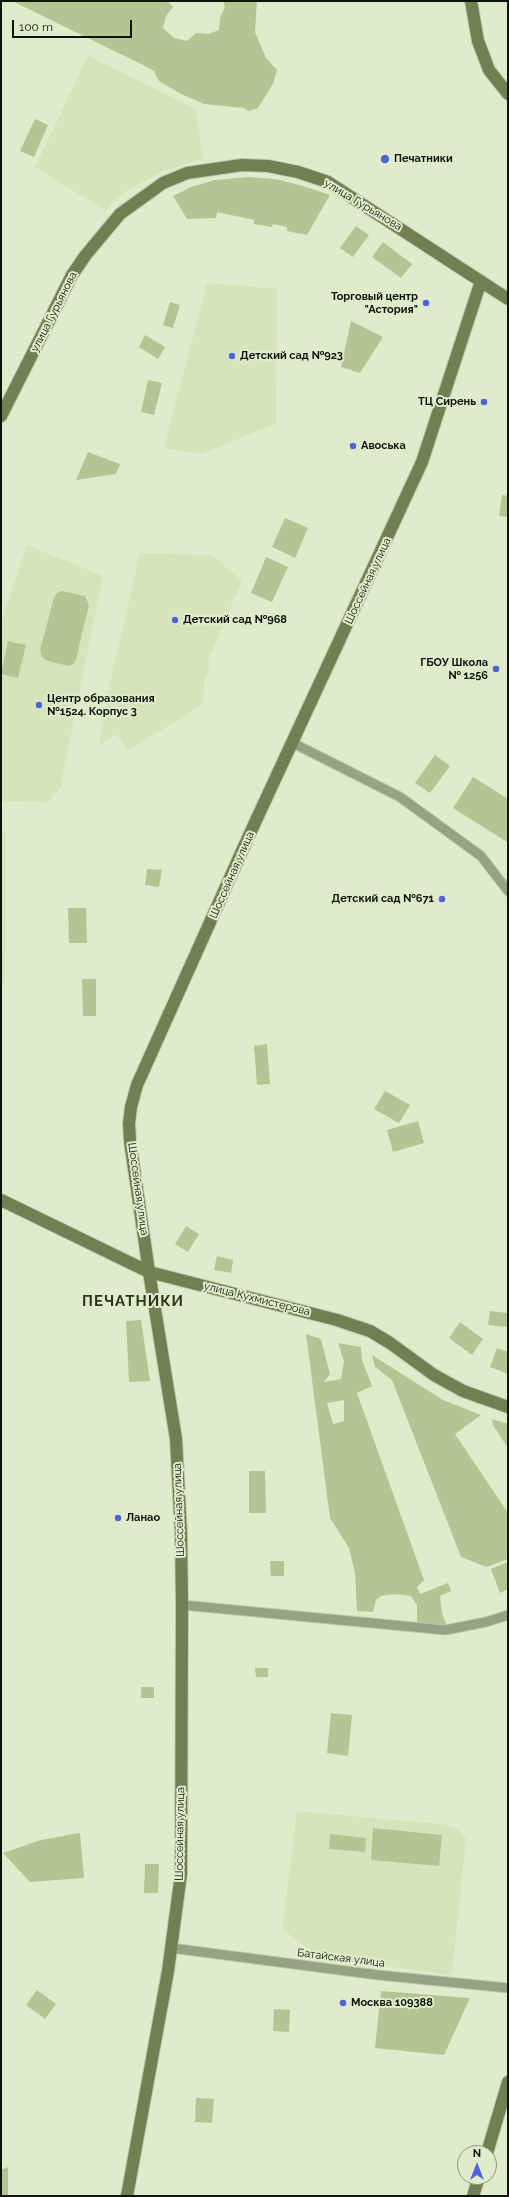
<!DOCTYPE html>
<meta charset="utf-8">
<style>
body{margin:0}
#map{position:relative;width:509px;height:2197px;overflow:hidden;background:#e1ebcb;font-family:Raleway,sans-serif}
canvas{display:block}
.frame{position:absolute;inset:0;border:2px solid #0f1308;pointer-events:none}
.north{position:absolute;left:457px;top:2145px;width:40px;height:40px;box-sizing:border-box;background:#e1ebcb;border:1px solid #8d957d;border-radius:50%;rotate:0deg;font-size:11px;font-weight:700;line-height:16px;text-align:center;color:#0f1308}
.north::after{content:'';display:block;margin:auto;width:14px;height:18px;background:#4e63d8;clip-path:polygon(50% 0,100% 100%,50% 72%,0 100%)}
.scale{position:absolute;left:12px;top:20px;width:120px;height:18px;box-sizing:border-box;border:2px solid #0f1308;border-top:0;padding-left:5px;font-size:12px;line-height:14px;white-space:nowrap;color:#0f1308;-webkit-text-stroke:3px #e1ebcb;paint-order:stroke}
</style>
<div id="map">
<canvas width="509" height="2197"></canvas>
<div class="frame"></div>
<div class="north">N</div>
<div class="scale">100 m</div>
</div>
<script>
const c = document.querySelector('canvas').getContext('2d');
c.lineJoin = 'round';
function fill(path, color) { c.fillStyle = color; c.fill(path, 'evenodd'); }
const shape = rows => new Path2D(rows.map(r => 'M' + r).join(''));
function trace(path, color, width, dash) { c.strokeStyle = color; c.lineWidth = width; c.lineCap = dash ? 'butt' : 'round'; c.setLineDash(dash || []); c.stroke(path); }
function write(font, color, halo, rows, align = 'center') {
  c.font = font + ' Raleway,sans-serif'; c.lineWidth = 4; c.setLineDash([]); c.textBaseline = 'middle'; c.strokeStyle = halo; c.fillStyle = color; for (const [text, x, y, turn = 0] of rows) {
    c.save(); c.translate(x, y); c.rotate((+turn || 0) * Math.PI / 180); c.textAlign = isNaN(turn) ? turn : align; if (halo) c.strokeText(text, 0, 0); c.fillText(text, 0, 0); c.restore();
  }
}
fill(shape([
 [88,56,196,109,203,159,163,171,118,196,106,211,35,167],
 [207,283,277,289,276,423,202,454,164,448],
 [27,545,103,576,60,789,47,802,1,801,1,622],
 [140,553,212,555,242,581,208,660,210,667,204,681,203,704,128,751,116,734,99,745,108,692],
 [1,831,6,831,5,984,1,984],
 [297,1811,448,1825,459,1830,466,1839,452,1975,321,1958,282,1929]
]), '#d7e3bb');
fill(shape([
 [12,1,168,1,173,7,166,16,163,28,174,38,187,41,196,33,208,34,219,30,220,18,225,7,223,1,257,1,255,32,266,58,277,70,273,84,258,108,248,111,244,108,204,104,181,94,159,81,154,71,143,65],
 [35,119,48,125,34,157,20,151],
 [248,177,275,179,303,186,330,195,307,235,287,231,287,227,273,224,272,227,254,224,254,220,217,212,216,218,187,219,173,196,191,187,215,180],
 [356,226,369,235,353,257,340,248],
 [383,242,412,264,401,278,372,257],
 [170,302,180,305,173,328,163,325],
 [351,321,383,337,360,373,341,367],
 [145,335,165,347,158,359,139,347],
 [148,380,162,383,154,415,141,412],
 [88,452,120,464,116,474,76,480],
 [502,495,508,496,508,517,499,516],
 [285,518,308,528,295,558,272,547],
 [266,557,288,567,272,602,251,593],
 [62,591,85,596,89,605,76,659,74,664,69,666,47,661,42,657,40,650,54,598,57,593],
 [8,641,26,645,18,678,1,674],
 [435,755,450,766,430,793,415,783],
 [473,777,508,799,507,842,453,808],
 [147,869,162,870,159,887,145,885],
 [68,908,86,908,87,943,69,943],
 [82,979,96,979,96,1016,83,1016],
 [267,1044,270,1084,257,1085,254,1046],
 [385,1091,410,1105,399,1123,374,1109],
 [418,1121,424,1143,393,1152,387,1130],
 [186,1226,199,1234,188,1252,175,1244],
 [217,1256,233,1260,231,1273,214,1270],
 [490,1311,508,1313,508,1327,488,1325],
 [141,1320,150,1381,129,1382,126,1321],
 [460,1322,483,1339,472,1355,449,1338],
 [306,1334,321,1339,330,1374,324,1382,341,1379,344,1361,338,1343,361,1347,362,1360,372,1386,357,1393,424,1580,417,1587,420,1594,448,1583,451,1591,440,1596,442,1613,447,1626,417,1623,417,1605,411,1596,395,1594,381,1596,376,1600,373,1612,357,1611,355,1573,349,1548,330,1518],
 [344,1400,344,1421,333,1424,327,1403],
 [497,1348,508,1352,508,1374,490,1367],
 [372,1355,443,1400,481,1415,455,1434,508,1513,508,1559,486,1567,461,1557,392,1380,375,1367],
 [492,1419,508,1424,508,1448,493,1425],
 [249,1471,265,1471,266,1513,249,1513],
 [270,1561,284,1561,284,1576,271,1576],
 [508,1562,508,1589,500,1593,491,1569],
 [255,1668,268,1668,268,1677,256,1677],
 [141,1687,154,1687,154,1698,141,1698],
 [331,1713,352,1715,348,1756,327,1753],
 [373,1828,442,1835,439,1866,371,1860],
 [80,1833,84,1878,30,1882,3,1853,41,1840],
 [330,1834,366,1838,365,1852,329,1849],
 [145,1864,159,1864,158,1893,144,1893],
 [37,1990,56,2004,45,2019,26,2005],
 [381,1991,470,1998,444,2055,375,2048],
 [274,2009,290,2010,289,2032,273,2031],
 [196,2098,214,2099,212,2123,195,2122],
 [8,2167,8,2196,1,2196,1,2170]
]), '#b6c494');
const street = shape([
 [293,743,400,797,481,856,508,891],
 [182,1605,445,1630,486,1622,508,1615],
 [171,1948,378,1975,508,1988]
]);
const secondary = shape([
 [471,1,478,41,483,54,489,70,508,94],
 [1,416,72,275,85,256,120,214,163,183,187,173,242,165,268,166,298,172,328,182,508,299],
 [1,1200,149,1272,337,1320,370,1331,390,1343,434,1375,463,1391,508,1407],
 [487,2153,508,2082],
 [127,2196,168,1971,181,1874,182,1605,181,1533,176,1439,149,1272,130,1141,129,1124,131,1107,137,1085,246,842,422,462,481,281],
 [473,2196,479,2177]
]);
trace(street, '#bfc8ac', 11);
trace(secondary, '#bfc8ac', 14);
trace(street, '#98a183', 9);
trace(secondary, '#727f53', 12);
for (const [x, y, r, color] of [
 [385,159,5,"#4e63d8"],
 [426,303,4,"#4e63d8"],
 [232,356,4,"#4e63d8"],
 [484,402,4,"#4e63d8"],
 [353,446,4,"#4e63d8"],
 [175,620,4,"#4e63d8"],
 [496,669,4,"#4e63d8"],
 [39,705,4,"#4e63d8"],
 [442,899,4,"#4e63d8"],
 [118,1518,4,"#4e63d8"],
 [343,2003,4,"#4e63d8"]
]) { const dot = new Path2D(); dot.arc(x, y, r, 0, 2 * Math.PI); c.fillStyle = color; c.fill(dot); trace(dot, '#e1ebcb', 1.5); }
write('bold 11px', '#0f1308', '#e1ebcb', [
 ["Печатники",394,159],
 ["Торговый центр",418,297,"right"],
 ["\"Астория\"",418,310,"right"],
 ["Детский сад №923",240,356],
 ["ТЦ Сирень",476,402,"right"],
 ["Авоська",361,446],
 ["Детский сад №968",183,620],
 ["ГБОУ Школа",488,663,"right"],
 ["№ 1256",488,676,"right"],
 ["Центр образования",47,699],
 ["№1524. Корпус 3",47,712],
 ["Детский сад №671",434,899,"right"],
 ["Ланао",126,1518],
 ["Москва 109388",351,2003]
], 'left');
write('11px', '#0f1308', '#e1ebcb', [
 ["улица Гурьянова",363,205,31],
 ["улица Гурьянова",54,312,-63],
 ["Шоссейная улица",368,581,-65],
 ["Шоссейная улица",232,875,-66],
 ["Шоссейная улица",138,1189,82],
 ["улица Кухмистерова",257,1299,14],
 ["Шоссейная улица",179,1510,-92],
 ["Шоссейная улица",180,1834,-89],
 ["Батайская улица",341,1958,7]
]);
c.letterSpacing = '1px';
write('bold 15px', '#2d341a', '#e1ebcb', [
 ["ПЕЧАТНИКИ",133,1301]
]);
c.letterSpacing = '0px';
</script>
